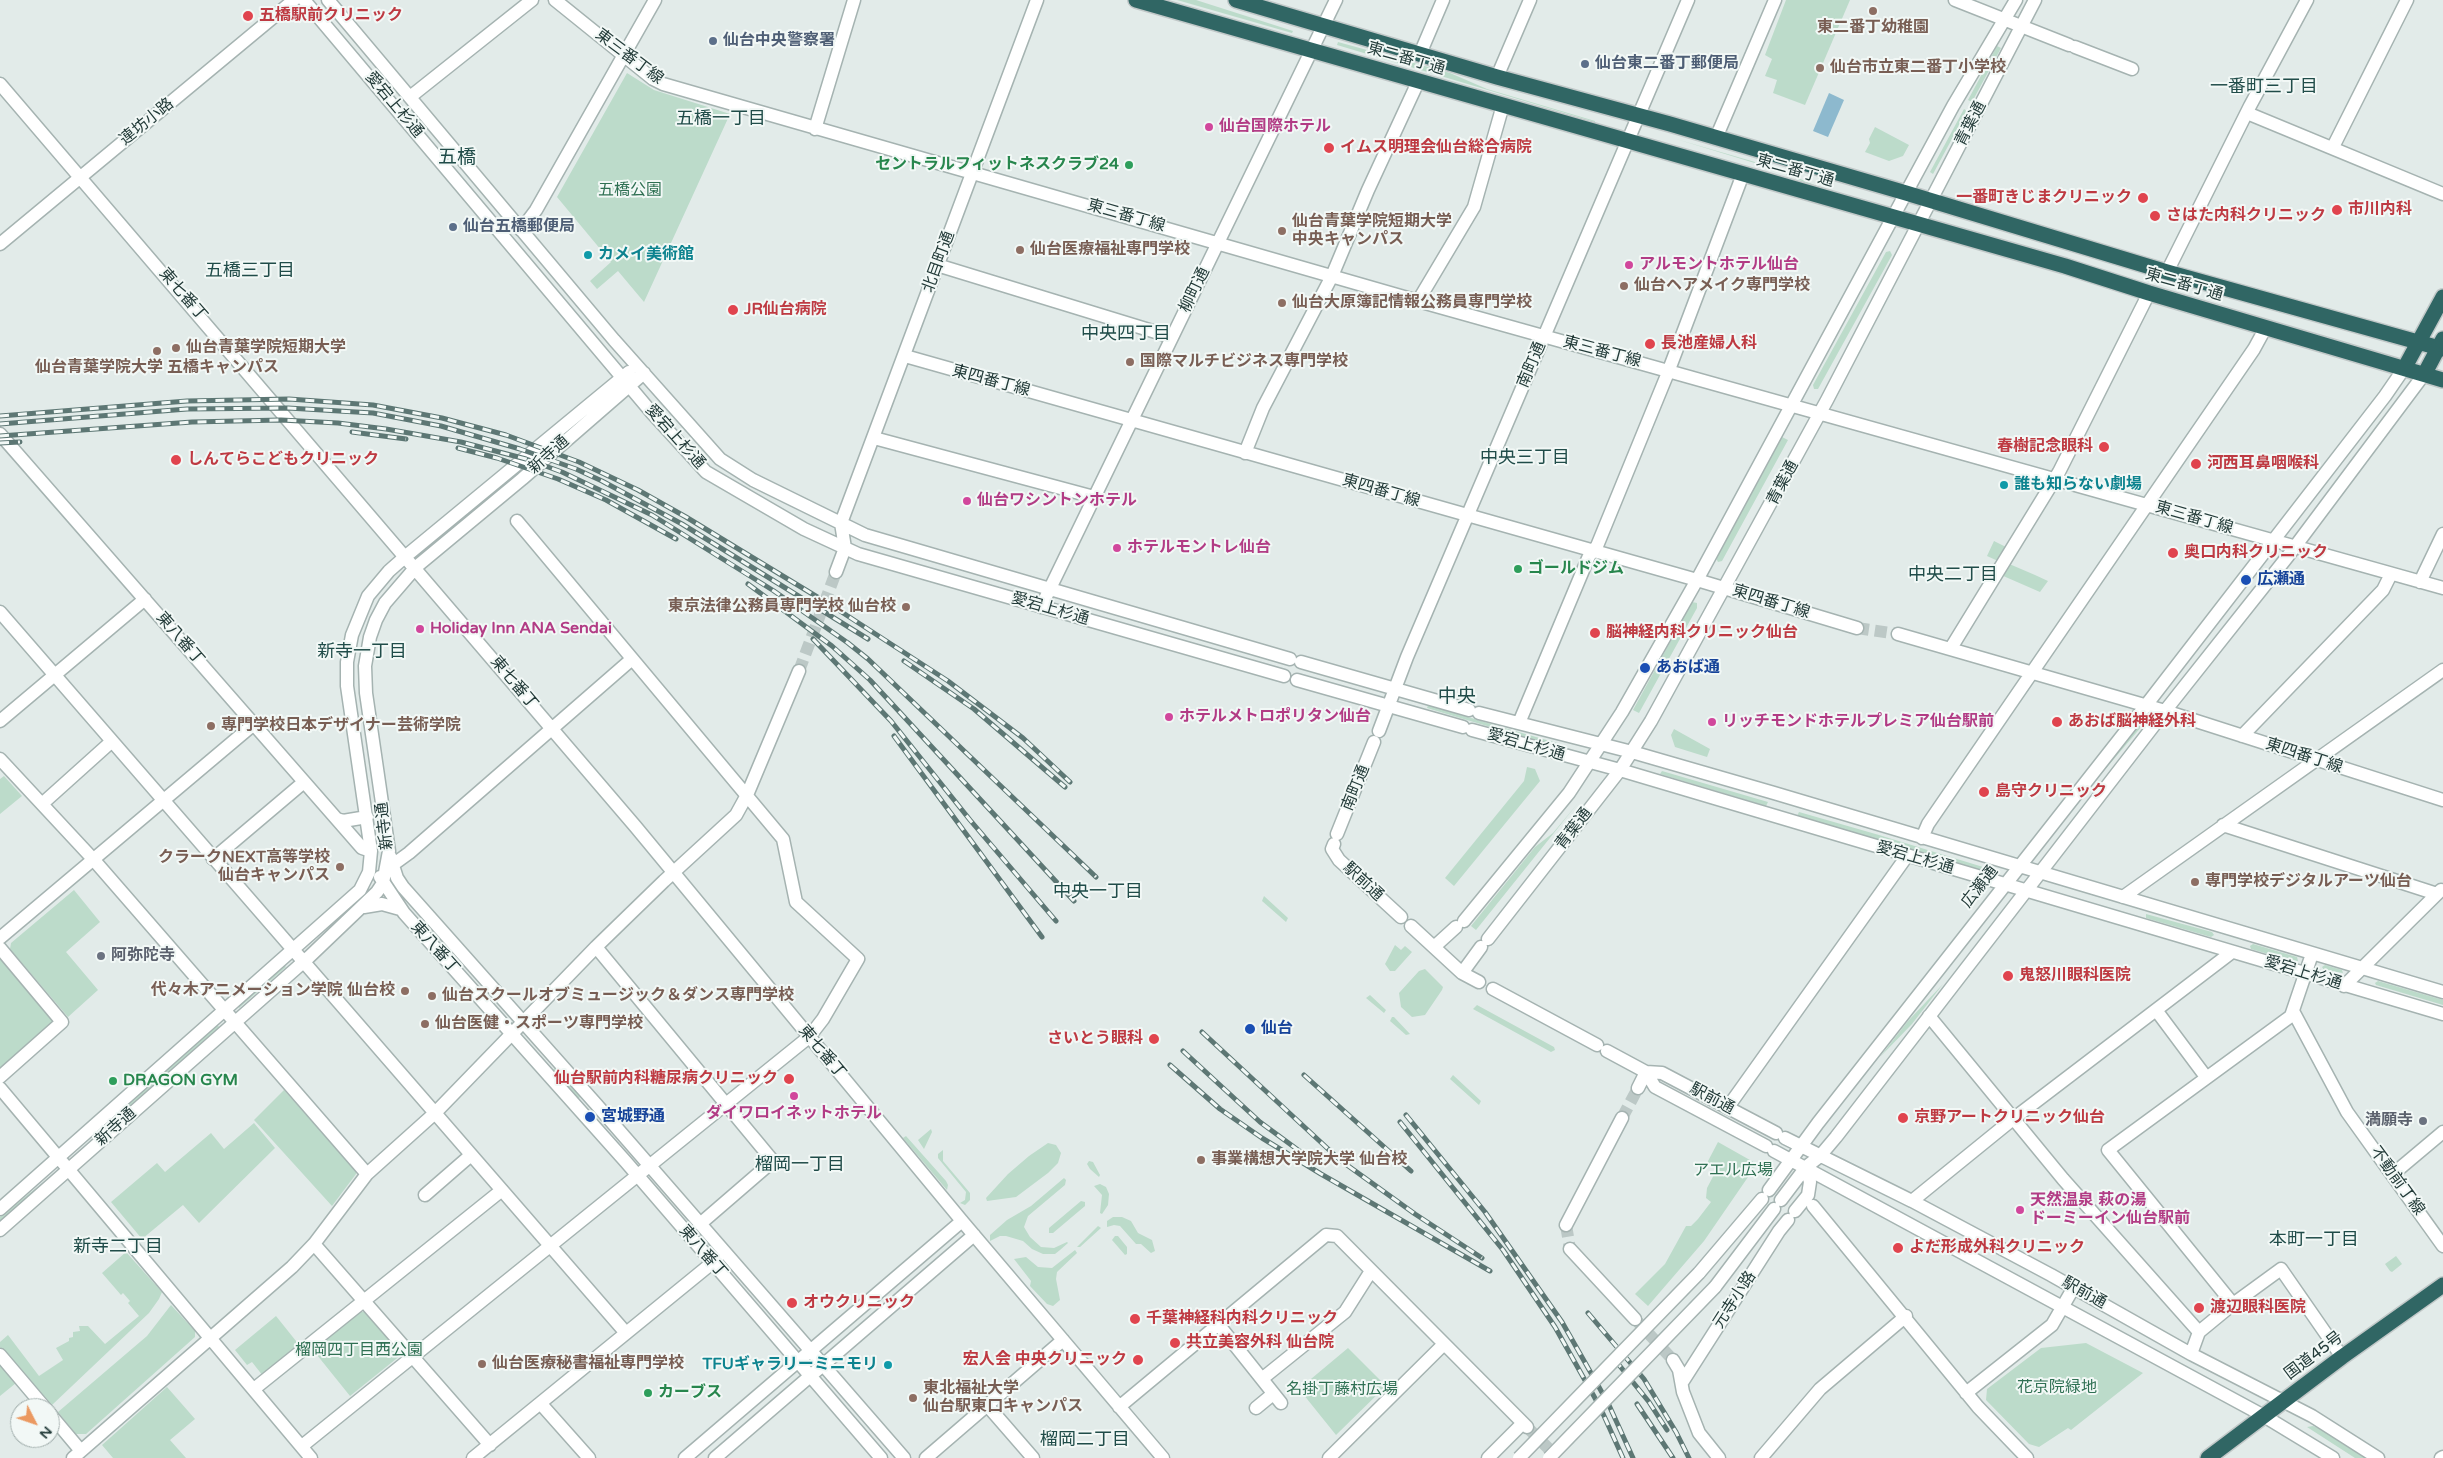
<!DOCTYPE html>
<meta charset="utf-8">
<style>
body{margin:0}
#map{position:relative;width:2443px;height:1458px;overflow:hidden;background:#e2ebe9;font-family:"Varela Round",sans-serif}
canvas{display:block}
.north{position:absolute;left:10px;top:1398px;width:50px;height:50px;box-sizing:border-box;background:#f2f8f6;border:1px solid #9facaa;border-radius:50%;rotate:131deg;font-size:14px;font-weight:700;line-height:20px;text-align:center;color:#233b39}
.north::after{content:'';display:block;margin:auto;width:18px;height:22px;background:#eb9961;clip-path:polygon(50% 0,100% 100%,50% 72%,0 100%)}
</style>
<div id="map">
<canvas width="2443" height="1458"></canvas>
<div class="north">N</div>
</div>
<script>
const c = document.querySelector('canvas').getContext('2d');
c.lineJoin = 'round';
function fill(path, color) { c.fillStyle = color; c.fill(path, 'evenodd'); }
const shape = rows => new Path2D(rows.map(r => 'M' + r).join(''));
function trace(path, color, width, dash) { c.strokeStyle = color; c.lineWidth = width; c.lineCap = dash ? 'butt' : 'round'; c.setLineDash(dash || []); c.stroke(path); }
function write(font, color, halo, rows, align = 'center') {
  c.font = font + ' "Varela Round","Noto Sans JP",sans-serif'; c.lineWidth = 4; c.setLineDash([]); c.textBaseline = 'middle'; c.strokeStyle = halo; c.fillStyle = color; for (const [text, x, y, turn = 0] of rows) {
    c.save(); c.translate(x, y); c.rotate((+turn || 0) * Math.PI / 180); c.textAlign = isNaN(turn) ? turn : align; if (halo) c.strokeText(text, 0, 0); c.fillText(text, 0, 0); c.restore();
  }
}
fill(shape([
 [1177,0,1196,0,1293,31,1292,33],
 [1786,0,1850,0,1805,105,1773,93,1777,80,1765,76,1772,59,1765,55],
 [1338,42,1450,73,1487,89,1595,121,1595,122,1337,45],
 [1997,46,2001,48,1972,102,1968,100],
 [627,73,654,90,730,114,644,302,618,271,597,289,590,281,611,262,557,197],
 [1964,109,1967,111,1933,174,1930,172],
 [1875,127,1909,145,1903,156,1889,161,1865,152,1870,143,1869,139],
 [1676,139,1772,167,1824,189,1874,203,1823,190,1771,168],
 [1890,251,1892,255,1818,389,1814,389,1813,385,1886,252],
 [1782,437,1788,440,1722,561,1718,562,1716,558],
 [1994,541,2006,547,1998,561,1987,556],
 [2007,563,2035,575,2048,581,2040,592,2001,575],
 [1692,602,1697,603,1697,608,1639,713,1633,710],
 [1428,705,1508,729,1557,743,1555,746,1507,732,1427,708],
 [2139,724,2142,726,2085,793],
 [1674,729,1710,749,1707,757,1675,747,1671,735],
 [1527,767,1535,769,1540,781,1454,886,1445,878,1524,781],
 [1662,771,1768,802,1766,806,1660,774],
 [4,776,22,796,0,814,0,779],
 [1578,803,1476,930,1471,926,1535,847,1553,833],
 [1799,812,1879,835,1983,867,1981,870,1797,816],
 [74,890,100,922,66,952,98,990,68,1017,10,949,11,943],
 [1264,896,1288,918,1286,922,1262,901],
 [2146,914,2212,932,2214,935,2211,937,2146,918],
 [2253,944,2297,957,2298,961,2295,962,2251,949,2250,946],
 [1395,945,1401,950,1405,946,1412,952,1395,971,1390,971,1385,964],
 [0,957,52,1017,52,1025,0,1069],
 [284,965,286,967,239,1008,238,1006],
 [2325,965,2342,970,2343,973,2324,970,2322,967],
 [1425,969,1443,987,1442,990,1425,1015,1412,1017,1401,1007,1399,993,1419,971],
 [2378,981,2443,1000,2443,1005,2376,985,2375,983],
 [1943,984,1912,1024,1880,1057,1908,1021],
 [1370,995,1386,1010,1384,1013,1366,998],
 [1477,1005,1554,1047,1555,1050,1551,1052,1473,1009],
 [1392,1017,1394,1017,1410,1034,1406,1035,1390,1021],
 [217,1024,219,1027,132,1104,78,1148],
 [555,1068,580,1097,578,1099,553,1070],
 [1453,1075,1481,1101,1479,1105,1450,1079],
 [284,1090,356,1171,356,1174,332,1206,254,1120],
 [254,1123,275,1148,199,1223,183,1205,142,1239,111,1202,157,1163,165,1172,211,1133,224,1149],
 [931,1129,932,1132,924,1149,918,1140],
 [906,1136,946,1181,948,1185,947,1190,903,1138],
 [1718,1142,1757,1164,1704,1241,1648,1306,1635,1294,1665,1264,1686,1226,1691,1226,1698,1219,1711,1202,1706,1198,1707,1188,1717,1169,1707,1163],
 [1048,1143,1056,1145,1061,1153,1058,1163,1048,1173,1016,1197,987,1201,986,1198,1008,1174,1029,1156],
 [943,1150,943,1161,970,1193,970,1200,965,1205,960,1203,965,1200,966,1192,938,1158,938,1154],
 [1089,1161,1093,1162,1100,1175,1099,1177,1090,1169,1087,1164],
 [51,1176,0,1221,0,1217],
 [1064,1178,1066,1180,1065,1185,1028,1216,1024,1227,1030,1237,1041,1247,1054,1248,1067,1242,1068,1243,1060,1250,1055,1254,1043,1254,1032,1249,1023,1241,1006,1236,1000,1236,990,1241,990,1235,1007,1220,1031,1206],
 [1100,1184,1106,1187,1109,1194,1108,1205,1102,1214,1100,1213,1102,1195,1094,1186],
 [1081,1201,1085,1202,1085,1206,1053,1233,1049,1233,1049,1228],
 [1113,1217,1122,1217,1131,1221,1138,1233,1152,1240,1155,1251,1151,1253,1141,1244,1136,1244,1120,1226,1114,1225,1107,1227,1107,1221],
 [1098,1226,1101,1228,1080,1247,1077,1247],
 [1115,1236,1118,1236,1127,1247,1127,1254,1125,1255,1112,1240],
 [1075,1250,1077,1253,1057,1272,1056,1279,1060,1300,1053,1306,1047,1304,1030,1286,1031,1281,1014,1259,1026,1257,1038,1267,1052,1268],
 [126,1252,162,1292,159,1299,149,1313,52,1405,0,1347,0,1342,8,1335,39,1376,63,1360,56,1348,69,1341,69,1338,73,1337,73,1332,80,1331,79,1326,88,1326,105,1344,139,1316,128,1303,130,1301,123,1293,121,1295,102,1273],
 [2396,1256,2402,1264,2392,1272,2390,1271,2385,1264],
 [171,1305,195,1331,195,1337,86,1434,76,1434,58,1412,147,1336],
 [360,1312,367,1312,401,1348,401,1355,350,1396,313,1350],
 [276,1316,300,1346,263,1376,252,1362,247,1365,235,1350],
 [2086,1343,2143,1373,2071,1430,2068,1428,2039,1447,2029,1444,1986,1400,1987,1389,2041,1348],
 [1348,1348,1386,1386,1336,1435,1299,1389],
 [0,1365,16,1383,0,1396],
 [167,1387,195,1419,170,1440,186,1458,113,1458,102,1445],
 [2313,1426,2321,1429,2367,1458,2355,1458,2307,1427]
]), '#bcdbca');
fill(shape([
 [1829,93,1844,100,1828,137,1813,131]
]), '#8db9ce');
trace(shape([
 [1857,628,1898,634],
 [799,671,836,572],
 [1622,1118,1638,1088],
 [1566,1225,1570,1249],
 [1637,1321,1673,1360],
 [1527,1427,1558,1458]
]), '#bcc8c6', 12, [12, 6]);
const minor = shape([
 [304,0,652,413,706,472,804,529,858,554,1284,676],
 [328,0,614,340,720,459,753,480,865,535,1290,659],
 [555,0,653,79,663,84,1418,301,2443,588],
 [1955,0,2069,45],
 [2075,47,2132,69],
 [1420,54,1443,0],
 [1497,77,1530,0],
 [0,84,635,826,962,1221,1163,1458],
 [410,97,532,0],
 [2247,113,2443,194],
 [815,129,854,0],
 [1716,138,1775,0],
 [2333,147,2407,0],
 [521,230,536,210,655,0],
 [0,244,294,0],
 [937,265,1172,337],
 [2167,272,2250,106,2307,0],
 [1418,301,1474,207,1503,105],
 [905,356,1697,580,1857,628],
 [0,434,362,848,371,851],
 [874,438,1094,497],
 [1245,453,1263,408,1332,276,1368,190,1418,82],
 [836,572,845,548,841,523,1037,0],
 [2420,582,2443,534],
 [1041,607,1336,0],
 [0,612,626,1333],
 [1898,634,2165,711,2443,800],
 [1951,648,2059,472,2149,293],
 [1301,662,1469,710],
 [1297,680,1463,727],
 [1479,713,1632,752,1774,793,2443,992],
 [0,721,145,599],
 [1519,723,1589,556,1597,546,1667,375,1743,174],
 [1472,730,1620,770,2443,1014],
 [1379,731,1407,657,1688,0],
 [2242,736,2383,590,2391,574],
 [0,759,93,859,367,1174],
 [42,804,111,742],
 [337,819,343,821,367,817],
 [2223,825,2437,894],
 [1337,834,1374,742],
 [1922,838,1928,824,2254,349,2266,327],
 [1334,844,1332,849,1339,860,1401,917],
 [390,856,397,878,403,887,596,1104,904,1458],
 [213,859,304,782],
 [387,869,409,853,632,659],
 [380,877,404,913,626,1162,881,1458],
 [2123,897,2443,670],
 [364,907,382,904,400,909],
 [1464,921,1569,793,1622,712,1697,580,1953,106,2016,0],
 [1411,926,1462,973,1479,982],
 [0,938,254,724],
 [1488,939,1620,770,1651,721,1827,400,2035,0],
 [596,947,773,1161,700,1224],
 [1434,947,1456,927],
 [0,948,62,1022,0,1077],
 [1462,973,1481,947],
 [2344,986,2441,890],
 [1493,989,1597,1045],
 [2156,1010,2206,1077],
 [2293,1011,2347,1112,2443,1246],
 [1929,1016,2063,1179,2199,1332,2191,1354],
 [1607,1051,1646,1072,1662,1073,1776,1133],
 [1646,1072,1655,1087,1766,1146],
 [0,1088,311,1458],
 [1638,1088,1646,1072],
 [1728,1107,1907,856],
 [1785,1138,1912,1201,2051,1275,2191,1354,2312,1416,2378,1458],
 [1774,1151,2264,1416,2333,1458],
 [2393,1174,2443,1132],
 [1769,1190,1818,1123,2137,717,2385,396,2405,367],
 [425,1195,471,1155],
 [1781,1200,1806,1167,1820,1156,1836,1137,2165,711,2288,556,2425,373],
 [1912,1201,2013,1119,2232,952],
 [1813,1206,1978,1407,2027,1458],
 [0,1209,360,890,369,872,371,851,347,686,347,662,352,635,368,596,389,571,406,556,629,372],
 [1795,1211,1808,1195,1810,1182,1806,1167],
 [1566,1225,1622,1118],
 [0,1230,309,957,377,892,383,883,389,851,366,693,365,666,370,637,376,620,385,603,416,567,522,479,644,373],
 [314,1244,490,1445],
 [1570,1249,1635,1319],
 [1699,1273,1762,1199],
 [1715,1287,1774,1209],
 [2233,1304,2108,1150,2291,1016,2312,954],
 [1218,1324,1281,1403],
 [2199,1332,2233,1304,2281,1269,2342,1357],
 [0,1355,45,1408],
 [1673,1360,1679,1370,1683,1392,1699,1433,1719,1458],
 [1263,1378,1345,1312,1371,1271],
 [1683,1381,1779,1231,1788,1220],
 [254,1389,502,1190],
 [1966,1393,2052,1325,2074,1287],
 [541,1404,589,1458],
 [987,1405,1033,1458],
 [1119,1407,1326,1235,1337,1236,1527,1427],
 [1256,1408,1273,1394],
 [50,1414,81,1451],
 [302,1446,809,1037,823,1019,858,959,796,902,783,839,517,521],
 [73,1458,292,1267,314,1244,367,1174,435,1113,596,947,664,881,736,815,747,795,799,671],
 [473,1458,717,1259],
 [685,1458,962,1221],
 [715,1458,974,1235],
 [926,1458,1063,1340],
 [1329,1458,1444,1344],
 [1488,1458,1523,1423],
 [1761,1458,1820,1389,1906,1316],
 [2441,1458,2443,1457]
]);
const highway = shape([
 [1136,0,2065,266,2149,293,2443,380],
 [1236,0,1497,77,1670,124,1906,193,2167,272,2443,349],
 [2405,367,2443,297],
 [2425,373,2443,339],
 [2208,1458,2342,1357,2443,1285]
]);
trace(minor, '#a5b3b1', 15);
trace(highway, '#c1c8c8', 18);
trace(minor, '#fff', 12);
trace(highway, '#306664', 15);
const rail = shape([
 [0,416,187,401,289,399,373,405,442,418,506,435,579,462,638,490,686,517,837,609,948,681,1023,738,1070,782],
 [0,424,187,409,288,408,373,413,441,426,520,449,576,469,602,481,682,524,868,639],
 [352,432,406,439],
 [0,436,192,422,281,420,338,423,386,429,461,442,526,459,562,472,652,515,774,591,848,643,868,659,1096,877],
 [0,443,20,442],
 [458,448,497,458,558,479,606,500,676,539],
 [748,584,832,646,870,680,1074,901],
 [813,639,891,721,970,820,1056,921],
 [904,661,974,709,1065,787],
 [894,736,1042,937],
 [1202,1032,1340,1160,1415,1214,1482,1258],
 [1183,1051,1260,1122,1313,1161],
 [1170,1065,1220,1109,1262,1138,1321,1174,1490,1271],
 [1304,1075,1411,1171],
 [1406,1115,1485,1212,1562,1322,1608,1403,1633,1458],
 [1400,1122,1503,1250,1555,1327,1600,1407,1623,1458],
 [1588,1313,1644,1379,1676,1432,1689,1458],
 [1615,1360,1649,1402,1667,1430],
 [1637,1404,1673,1458]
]);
trace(rail, '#5d7774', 5);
trace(rail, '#f2f8f6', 3, [9]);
const minorBridge = shape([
 [1519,1458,1699,1273],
 [1549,1458,1715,1287]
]);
trace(minorBridge, '#a5b3b1', 15, []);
trace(minorBridge, '#fff', 12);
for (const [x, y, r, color] of [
 [1873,11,5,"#8d6e63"],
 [248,16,6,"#e0444e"],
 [713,41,5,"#5c6f8a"],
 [1585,64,5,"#5c6f8a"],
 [1820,68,5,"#8d6e63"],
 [1209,127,5,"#d1479c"],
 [1329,148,6,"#e0444e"],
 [1129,165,5,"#2e9e5b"],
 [2143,198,6,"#e0444e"],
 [2337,210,6,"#e0444e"],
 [2155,216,6,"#e0444e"],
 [453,227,5,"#5c6f8a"],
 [1282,231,5,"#8d6e63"],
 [1020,250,5,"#8d6e63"],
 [588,255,5,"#0f9aa8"],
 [1629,265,5,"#d1479c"],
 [1624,286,5,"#8d6e63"],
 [1282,303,5,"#8d6e63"],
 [733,310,6,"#e0444e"],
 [1650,344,6,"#e0444e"],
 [176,348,5,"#8d6e63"],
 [157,351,5,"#8d6e63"],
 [1130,362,5,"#8d6e63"],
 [2104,447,6,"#e0444e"],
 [176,460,6,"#e0444e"],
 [2196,464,6,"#e0444e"],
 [2004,485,5,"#0f9aa8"],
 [967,501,5,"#d1479c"],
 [1117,548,5,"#d1479c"],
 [2173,553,6,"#e0444e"],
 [1518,569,5,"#2e9e5b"],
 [2246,580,6,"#1a4fb4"],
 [906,607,5,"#8d6e63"],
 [420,629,5,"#d1479c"],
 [1595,633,6,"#e0444e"],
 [1645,668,6,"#1a4fb4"],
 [1169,717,5,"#d1479c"],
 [1712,722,5,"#d1479c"],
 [2057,722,6,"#e0444e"],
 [211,726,5,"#8d6e63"],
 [1984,792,6,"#e0444e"],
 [340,867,5,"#8d6e63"],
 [2195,882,5,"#8d6e63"],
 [101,956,5,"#6b7280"],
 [2008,976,6,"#e0444e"],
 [405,991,5,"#8d6e63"],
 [432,996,5,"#8d6e63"],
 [425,1024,5,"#8d6e63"],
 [1250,1029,6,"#1a4fb4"],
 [1154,1039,6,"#e0444e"],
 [789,1079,6,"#e0444e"],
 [113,1081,5,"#2e9e5b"],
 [794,1096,5,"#d1479c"],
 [590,1117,6,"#1a4fb4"],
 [1903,1118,6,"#e0444e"],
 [2423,1121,5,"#6b7280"],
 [1201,1160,5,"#8d6e63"],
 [2020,1210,5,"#d1479c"],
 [1898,1248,6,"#e0444e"],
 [792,1303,6,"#e0444e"],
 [2199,1308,6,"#e0444e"],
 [1135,1319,6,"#e0444e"],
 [1175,1343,6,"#e0444e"],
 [1138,1360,6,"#e0444e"],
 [482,1364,5,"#8d6e63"],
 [888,1365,5,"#0f9aa8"],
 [648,1393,5,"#2e9e5b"],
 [913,1398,5,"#8d6e63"]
]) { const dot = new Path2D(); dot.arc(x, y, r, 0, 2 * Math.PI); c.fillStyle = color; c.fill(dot); trace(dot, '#f2f8f6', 2); }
write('bold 16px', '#be3a42', '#f2f8f6', [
 ["五橋駅前クリニック",259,16],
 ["イムス明理会仙台総合病院",1340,148],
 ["一番町きじまクリニック",2132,198,"right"],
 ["市川内科",2348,210],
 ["さはた内科クリニック",2166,216],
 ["JR仙台病院",744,310],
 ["長池産婦人科",1661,344],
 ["春樹記念眼科",2093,447,"right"],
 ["しんてらこどもクリニック",187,460],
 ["河西耳鼻咽喉科",2207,464],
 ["奥口内科クリニック",2184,553],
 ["脳神経内科クリニック仙台",1606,633],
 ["あおば脳神経外科",2068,722],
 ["島守クリニック",1995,792],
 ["鬼怒川眼科医院",2019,976],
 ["さいとう眼科",1143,1039,"right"],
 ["仙台駅前内科糖尿病クリニック",778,1079,"right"],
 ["京野アートクリニック仙台",1914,1118],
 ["よだ形成外科クリニック",1909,1248],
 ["オウクリニック",803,1303],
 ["渡辺眼科医院",2210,1308],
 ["千葉神経科内科クリニック",1146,1319],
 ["共立美容外科 仙台院",1186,1343],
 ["宏人会 中央クリニック",1127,1360,"right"]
], 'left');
write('bold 16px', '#785e54', '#f2f8f6', [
 ["東二番丁幼稚園",1873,28,"center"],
 ["仙台市立東二番丁小学校",1830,68],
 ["仙台青葉学院短期大学",1292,222],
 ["中央キャンパス",1292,240],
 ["仙台医療福祉専門学校",1030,250],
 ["仙台ヘアメイク専門学校",1634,286],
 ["仙台大原簿記情報公務員専門学校",1292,303],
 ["仙台青葉学院短期大学",186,348],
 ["国際マルチビジネス専門学校",1140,362],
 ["仙台青葉学院大学 五橋キャンパス",157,368,"center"],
 ["東京法律公務員専門学校 仙台校",896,607,"right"],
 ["専門学校日本デザイナー芸術学院",221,726],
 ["クラークNEXT高等学校",330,858,"right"],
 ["仙台キャンパス",330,876,"right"],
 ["専門学校デジタルアーツ仙台",2205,882],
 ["代々木アニメーション学院 仙台校",395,991,"right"],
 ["仙台スクールオブミュージック＆ダンス専門学校",442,996],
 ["仙台医健・スポーツ専門学校",435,1024],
 ["事業構想大学院大学 仙台校",1211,1160],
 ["仙台医療秘書福祉専門学校",492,1364],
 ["東北福祉大学",923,1389],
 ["仙台駅東口キャンパス",923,1407]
], 'left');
write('bold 16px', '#4e5e75', '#f2f8f6', [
 ["仙台中央警察署",723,41],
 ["仙台東二番丁郵便局",1595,64],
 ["仙台五橋郵便局",463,227]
], 'left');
write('16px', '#233b39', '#f2f8f6', [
 ["東三番丁線",629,57,37],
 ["東二番丁通",1406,59,16],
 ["愛宕上杉通",394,105,50],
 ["連坊小路",147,122,-39],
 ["青葉通",1971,124,-63],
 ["東二番丁通",1795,171,16],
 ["東三番丁線",1126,216,16],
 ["北目町通",939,262,-70],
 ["東二番丁通",2184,285,16],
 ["柳町通",1195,290,-64],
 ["東七番丁",183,295,49],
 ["東三番丁線",1602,352,15],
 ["南町通",1532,365,-67],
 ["東四番丁線",991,381,15],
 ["愛宕上杉通",675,437,48],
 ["新寺通",549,455,-42],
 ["青葉通",1783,483,-62],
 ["東四番丁線",1381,491,16],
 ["東三番丁線",2194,518,16],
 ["東四番丁線",1771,602,17],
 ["愛宕上杉通",1050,609,16],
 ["東八番丁",180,639,49],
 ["東七番丁",514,683,50],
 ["愛宕上杉通",1526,745,16],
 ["東四番丁線",2304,756,18],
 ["南町通",1356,788,-68],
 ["新寺通",385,826,-97],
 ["青葉通",1574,829,-52],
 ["愛宕上杉通",1915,858,16],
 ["駅前通",1363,882,43],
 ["広瀬通",1980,887,-52],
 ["東八番丁",435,948,48],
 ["愛宕上杉通",2303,973,17],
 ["東七番丁",822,1052,50],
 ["駅前通",1712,1099,28],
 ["新寺通",116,1127,-42],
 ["不動前丁線",2397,1181,54],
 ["東八番丁",703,1252,49],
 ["駅前通",2084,1293,29],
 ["元寺小路",1735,1300,-57],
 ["国道45号",2314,1356,-37]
]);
write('bold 16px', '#b23c85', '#f2f8f6', [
 ["仙台国際ホテル",1219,127],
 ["アルモントホテル仙台",1639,265],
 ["仙台ワシントンホテル",977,501],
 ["ホテルモントレ仙台",1127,548],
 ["Holiday Inn ANA Sendai",430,629],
 ["ホテルメトロポリタン仙台",1179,717],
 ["リッチモンドホテルプレミア仙台駅前",1722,722],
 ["ダイワロイネットホテル",794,1114,"center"],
 ["天然温泉 萩の湯",2030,1201],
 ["ドーミーイン仙台駅前",2030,1219]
], 'left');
write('bold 16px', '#27864d', '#f2f8f6', [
 ["セントラルフィットネスクラブ24",1119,165,"right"],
 ["ゴールドジム",1528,569],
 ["DRAGON GYM",123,1081],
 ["カーブス",658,1393]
], 'left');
write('16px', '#2f7053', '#f2f8f6', [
 ["五橋公園",630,191],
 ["アエル広場",1733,1171],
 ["榴岡四丁目西公園",359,1351],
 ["花京院緑地",2057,1388],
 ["名掛丁藤村広場",1342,1390]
]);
write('bold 16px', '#0d838f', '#f2f8f6', [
 ["カメイ美術館",598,255],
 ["誰も知らない劇場",2014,485],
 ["TFUギャラリーミニモリ",878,1365,"right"]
], 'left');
write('bold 16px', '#164399', '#f2f8f6', [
 ["広瀬通",2257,580],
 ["あおば通",1656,668],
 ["仙台",1261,1029],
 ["宮城野通",601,1117]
], 'left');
write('bold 16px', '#5b616d', '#f2f8f6', [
 ["阿弥陀寺",111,956],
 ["満願寺",2413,1121,"right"]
], 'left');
write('18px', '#204c49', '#f2f8f6', [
 ["一番町三丁目",2264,87],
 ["五橋一丁目",721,119],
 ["五橋三丁目",250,271],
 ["中央四丁目",1126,334],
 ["中央三丁目",1525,458],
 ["中央二丁目",1953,575],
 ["新寺一丁目",362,652],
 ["中央一丁目",1098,892],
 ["榴岡一丁目",800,1165],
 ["本町一丁目",2314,1240],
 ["新寺二丁目",118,1247],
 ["榴岡二丁目",1085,1440]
]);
write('19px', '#204c49', '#f2f8f6', [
 ["五橋",457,158],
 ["中央",1457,697]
]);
</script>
